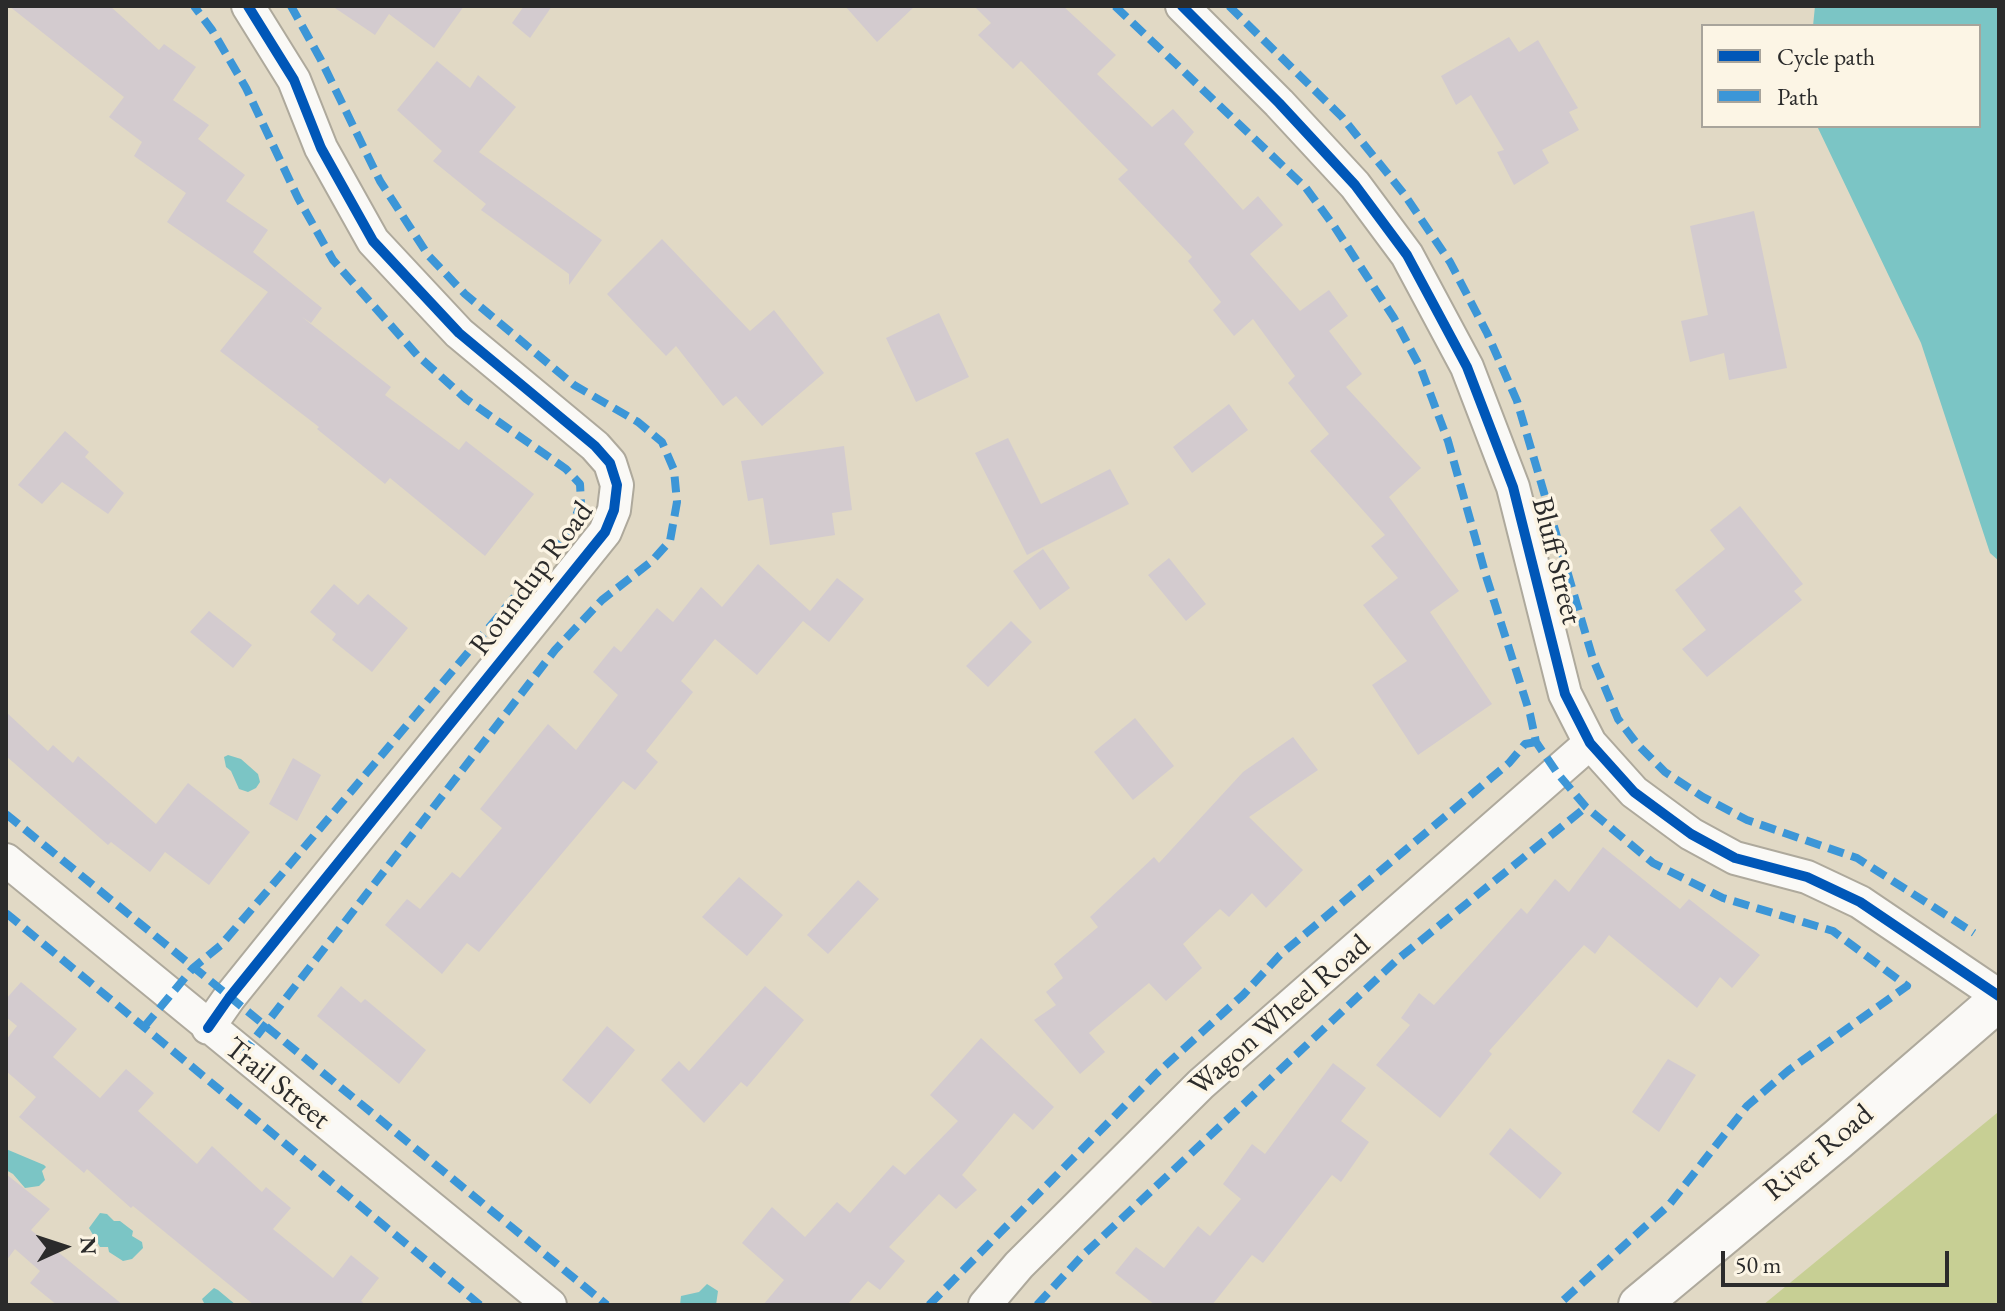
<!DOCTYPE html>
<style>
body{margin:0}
#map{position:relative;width:2005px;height:1311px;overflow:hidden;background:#e1d9c5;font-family:"EB Garamond",serif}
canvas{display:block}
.frame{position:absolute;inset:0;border:8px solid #2b2b2b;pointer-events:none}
.legend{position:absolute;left:1701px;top:24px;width:280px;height:104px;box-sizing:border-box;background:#fcf5e5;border:2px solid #a8a49b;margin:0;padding:10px 14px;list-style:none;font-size:24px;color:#2b2b2b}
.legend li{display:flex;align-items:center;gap:16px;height:40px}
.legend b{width:40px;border:2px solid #a8a49b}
.north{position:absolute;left:24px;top:1207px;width:80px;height:80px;-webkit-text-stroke:6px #fcf5e5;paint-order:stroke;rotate:87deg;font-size:22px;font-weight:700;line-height:32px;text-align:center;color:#2b2b2b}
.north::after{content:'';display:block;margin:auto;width:28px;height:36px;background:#2b2b2b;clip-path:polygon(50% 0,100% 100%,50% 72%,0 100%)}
.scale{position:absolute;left:1721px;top:1251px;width:228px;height:36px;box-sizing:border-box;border:4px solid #2b2b2b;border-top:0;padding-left:10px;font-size:24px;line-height:28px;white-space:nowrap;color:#2b2b2b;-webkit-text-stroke:6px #fcf5e5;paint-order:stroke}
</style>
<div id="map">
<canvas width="2005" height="1311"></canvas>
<div class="frame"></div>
<ul class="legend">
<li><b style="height:10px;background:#0057b8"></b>Cycle path</li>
<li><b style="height:10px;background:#3c96d7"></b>Path</li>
</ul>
<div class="north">N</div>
<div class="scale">50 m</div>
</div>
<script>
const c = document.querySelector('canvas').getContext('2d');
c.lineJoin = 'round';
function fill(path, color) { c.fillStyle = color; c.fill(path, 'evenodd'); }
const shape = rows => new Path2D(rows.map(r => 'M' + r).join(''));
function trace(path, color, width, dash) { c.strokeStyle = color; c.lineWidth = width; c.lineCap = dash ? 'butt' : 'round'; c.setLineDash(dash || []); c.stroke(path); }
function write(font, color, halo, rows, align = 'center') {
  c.font = font + ' "EB Garamond",serif'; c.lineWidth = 7; c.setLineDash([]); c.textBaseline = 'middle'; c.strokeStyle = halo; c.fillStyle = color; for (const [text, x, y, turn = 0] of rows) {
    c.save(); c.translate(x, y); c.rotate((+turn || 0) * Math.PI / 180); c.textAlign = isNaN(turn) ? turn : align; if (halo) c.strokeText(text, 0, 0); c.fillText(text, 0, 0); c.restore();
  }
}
fill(shape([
 [1997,1113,1999,1305,1763,1305]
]), '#c7cf94');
fill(shape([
 [1815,6,1999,6,1999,561,1990,553,1921,343,1817,126,1979,126,1979,26,1813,26],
 [228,755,241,759,258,774,260,782,256,788,248,792,239,789,231,771,226,767,224,757],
 [6,1149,44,1165,46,1167,42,1171,45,1180,39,1186,25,1188,13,1174,6,1170],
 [100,1213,107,1214,114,1221,120,1221,133,1231,132,1236,142,1242,143,1248,132,1259,123,1261,109,1252,108,1247,100,1247,89,1228],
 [707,1284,718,1291,716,1305,680,1305,681,1296,699,1292],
 [214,1288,218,1290,236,1305,205,1305,202,1299]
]), '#7bc5c5');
fill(shape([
 [9,6,110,6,159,50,164,44,196,67,173,100,209,125,198,139,245,175,226,201,268,230,253,252,322,308,311,323,302,317,391,387,385,395,459,450,466,441,534,494,485,556,390,478,385,484,317,429,319,427,220,351,268,292,167,222,186,193,134,156,142,142,109,117,124,97],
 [332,6,464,6,434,48,389,14,375,35],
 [524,6,552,6,530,38,512,23],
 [845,6,915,6,877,42],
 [974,6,1063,6,1116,55,1097,74,1152,127,1173,109,1194,132,1184,144,1243,210,1258,196,1283,225,1250,254,1300,311,1329,290,1348,316,1329,331,1362,374,1346,387,1421,468,1389,497,1459,591,1430,612,1492,704,1418,755,1372,685,1407,661,1363,605,1398,578,1371,546,1385,535,1310,451,1329,434,1288,383,1295,376,1253,319,1234,336,1213,310,1221,302,1188,261,1192,257,1118,179,1128,170,1021,61,1013,69,978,35,991,23],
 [1509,37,1519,52,1538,40,1578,108,1569,112,1579,130,1542,150,1549,163,1514,185,1497,152,1504,150,1471,95,1456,105,1441,76],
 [437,61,470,88,478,75,516,107,479,152,602,240,569,285,569,274,481,210,486,204,433,161,442,151,397,110],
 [1754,211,1787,368,1729,380,1724,353,1690,362,1681,321,1708,315,1690,226],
 [662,239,750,331,774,310,824,373,762,426,736,396,723,406,676,346,666,356,607,294],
 [939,313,969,377,916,402,886,338],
 [1229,404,1248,430,1192,473,1173,447],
 [65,431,89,452,85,457,124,493,108,514,62,482,42,504,18,485],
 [1008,438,1041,504,1110,469,1129,504,1027,555,975,453],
 [844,446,852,510,832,513,835,535,770,545,763,498,748,501,741,461],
 [1740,506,1803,584,1794,591,1802,600,1707,677,1682,649,1706,630,1675,590,1725,549,1710,530],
 [1043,549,1070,588,1040,610,1013,571],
 [1169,558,1206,604,1186,621,1148,575],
 [758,564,810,611,837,578,864,599,829,642,803,621,757,675,715,639,681,681,693,692,646,751,658,762,635,790,623,781,479,952,467,943,442,974,385,925,407,899,420,909,452,872,460,878,502,828,480,809,548,724,576,750,618,695,593,672,614,646,621,652,657,608,673,622,701,587,722,607],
 [334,584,358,605,368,594,408,628,372,672,332,640,336,634,310,612],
 [209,611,252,645,233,668,190,632],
 [1011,621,1032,642,988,687,966,666],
 [6,712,48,751,53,745,73,763,78,756,156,824,188,783,250,832,209,885,165,852,150,872,111,842,108,845,6,756],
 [1135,718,1174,766,1133,800,1094,752],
 [1293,737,1318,770,1249,817,1303,870,1266,908,1252,893,1229,917,1220,909,1183,944,1202,968,1166,1001,1149,983,1089,1033,1105,1052,1080,1074,1034,1020,1056,1005,1046,992,1063,978,1054,964,1098,927,1090,917,1154,857,1159,863,1243,772],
 [293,758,321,775,297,821,269,804],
 [1603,847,1680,909,1689,899,1760,955,1732,988,1720,977,1697,1008,1609,935,1595,954,1584,945,1489,1051,1492,1054,1440,1118,1376,1065,1410,1025,1401,1018,1419,993,1434,1005,1521,908,1527,914,1555,879,1569,892],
 [739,877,783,915,747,956,702,917],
 [858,880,879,899,828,954,807,935],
 [21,982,77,1029,53,1057,100,1098,126,1069,154,1093,138,1111,197,1164,212,1146,262,1192,266,1187,291,1208,273,1229,333,1278,351,1255,379,1278,361,1301,366,1305,254,1305,133,1206,131,1208,87,1169,84,1173,19,1117,36,1097,6,1071,6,1040,17,1026,6,1017,6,999],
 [341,986,361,1003,365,999,426,1050,399,1084,317,1016],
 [765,986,804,1020,747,1087,741,1082,704,1123,661,1080,679,1061,689,1071],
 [607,1026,635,1050,590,1104,562,1080],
 [981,1038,1054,1107,1033,1130,1014,1113,962,1175,977,1190,956,1209,939,1194,889,1247,905,1261,880,1290,868,1281,847,1305,763,1305,784,1280,742,1243,772,1207,805,1237,837,1202,850,1213,893,1165,905,1175,958,1121,930,1095],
 [1668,1059,1696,1075,1659,1132,1632,1112],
 [1333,1063,1366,1088,1341,1121,1369,1142,1341,1182,1332,1175,1263,1263,1252,1255,1212,1305,1155,1305,1115,1273,1136,1247,1164,1268,1198,1226,1210,1236,1241,1199,1223,1184,1252,1144,1265,1154],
 [1510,1128,1562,1173,1540,1199,1489,1154],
 [6,1174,50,1209,31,1230,123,1305,57,1305,30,1283,40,1271,15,1249,6,1261]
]), '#d3cbcf');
const minor = shape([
 [1182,6,1279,103,1355,185,1407,255,1467,367,1513,487,1565,694,1590,743,1634,792,1691,834,1735,858,1807,877,1860,902,1999,996],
 [6,860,550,1305],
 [208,1028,229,998,605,532,614,510,617,485,610,463,595,446,459,333,373,241,321,148,294,80,248,6],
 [985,1305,1019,1265,1201,1084,1590,743]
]);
const major = shape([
 [1639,1305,1837,1140,1999,1000]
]);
trace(minor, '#aea99c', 36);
trace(major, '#aea99c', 44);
trace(minor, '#faf9f6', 32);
trace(major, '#faf9f6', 40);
trace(shape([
 [1115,6,1306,188,1334,226,1394,318,1421,369,1448,441,1486,576,1530,714,1536,742,1558,774,1586,807,1653,863,1723,898,1833,931,1907,986,1789,1070,1747,1106,1669,1205,1558,1305],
 [1229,6,1342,117,1404,194,1450,262,1487,333,1517,401,1593,659,1618,719,1637,744,1665,772,1703,797,1747,820,1857,858,1974,933],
 [6,814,607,1305],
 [6,913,480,1305],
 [144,1027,193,968,221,945,281,875,570,531,581,503,580,484,566,469,466,399,417,355,333,260,298,198,246,88,212,30,194,6],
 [242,1055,555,650,602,600,652,561,670,541,677,502,674,470,662,442,638,422,574,385,465,294,428,255,380,181,321,60,291,6],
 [929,1305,1156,1074,1243,995,1280,955,1509,763,1525,744,1536,742],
 [1037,1305,1082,1256,1398,959,1586,807]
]), '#3c96d7', 8, [16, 8]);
trace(shape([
 [1182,6,1279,103,1355,185,1407,255,1467,367,1513,487,1565,694,1590,743,1634,792,1691,834,1735,858,1807,877,1860,902,1999,996],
 [208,1028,229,998,605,532,614,510,617,485,610,463,595,446,459,333,373,241,321,148,294,80,248,6]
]), '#0057b8', 10);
write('30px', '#2b2b2b', '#fcf5e5', [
 ["Bluff Street",1556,561,76],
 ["Roundup Road",532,579,-53],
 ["Wagon Wheel Road",1280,1016,-41],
 ["Trail Street",277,1084,39],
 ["River Road",1819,1153,-40]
]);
</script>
